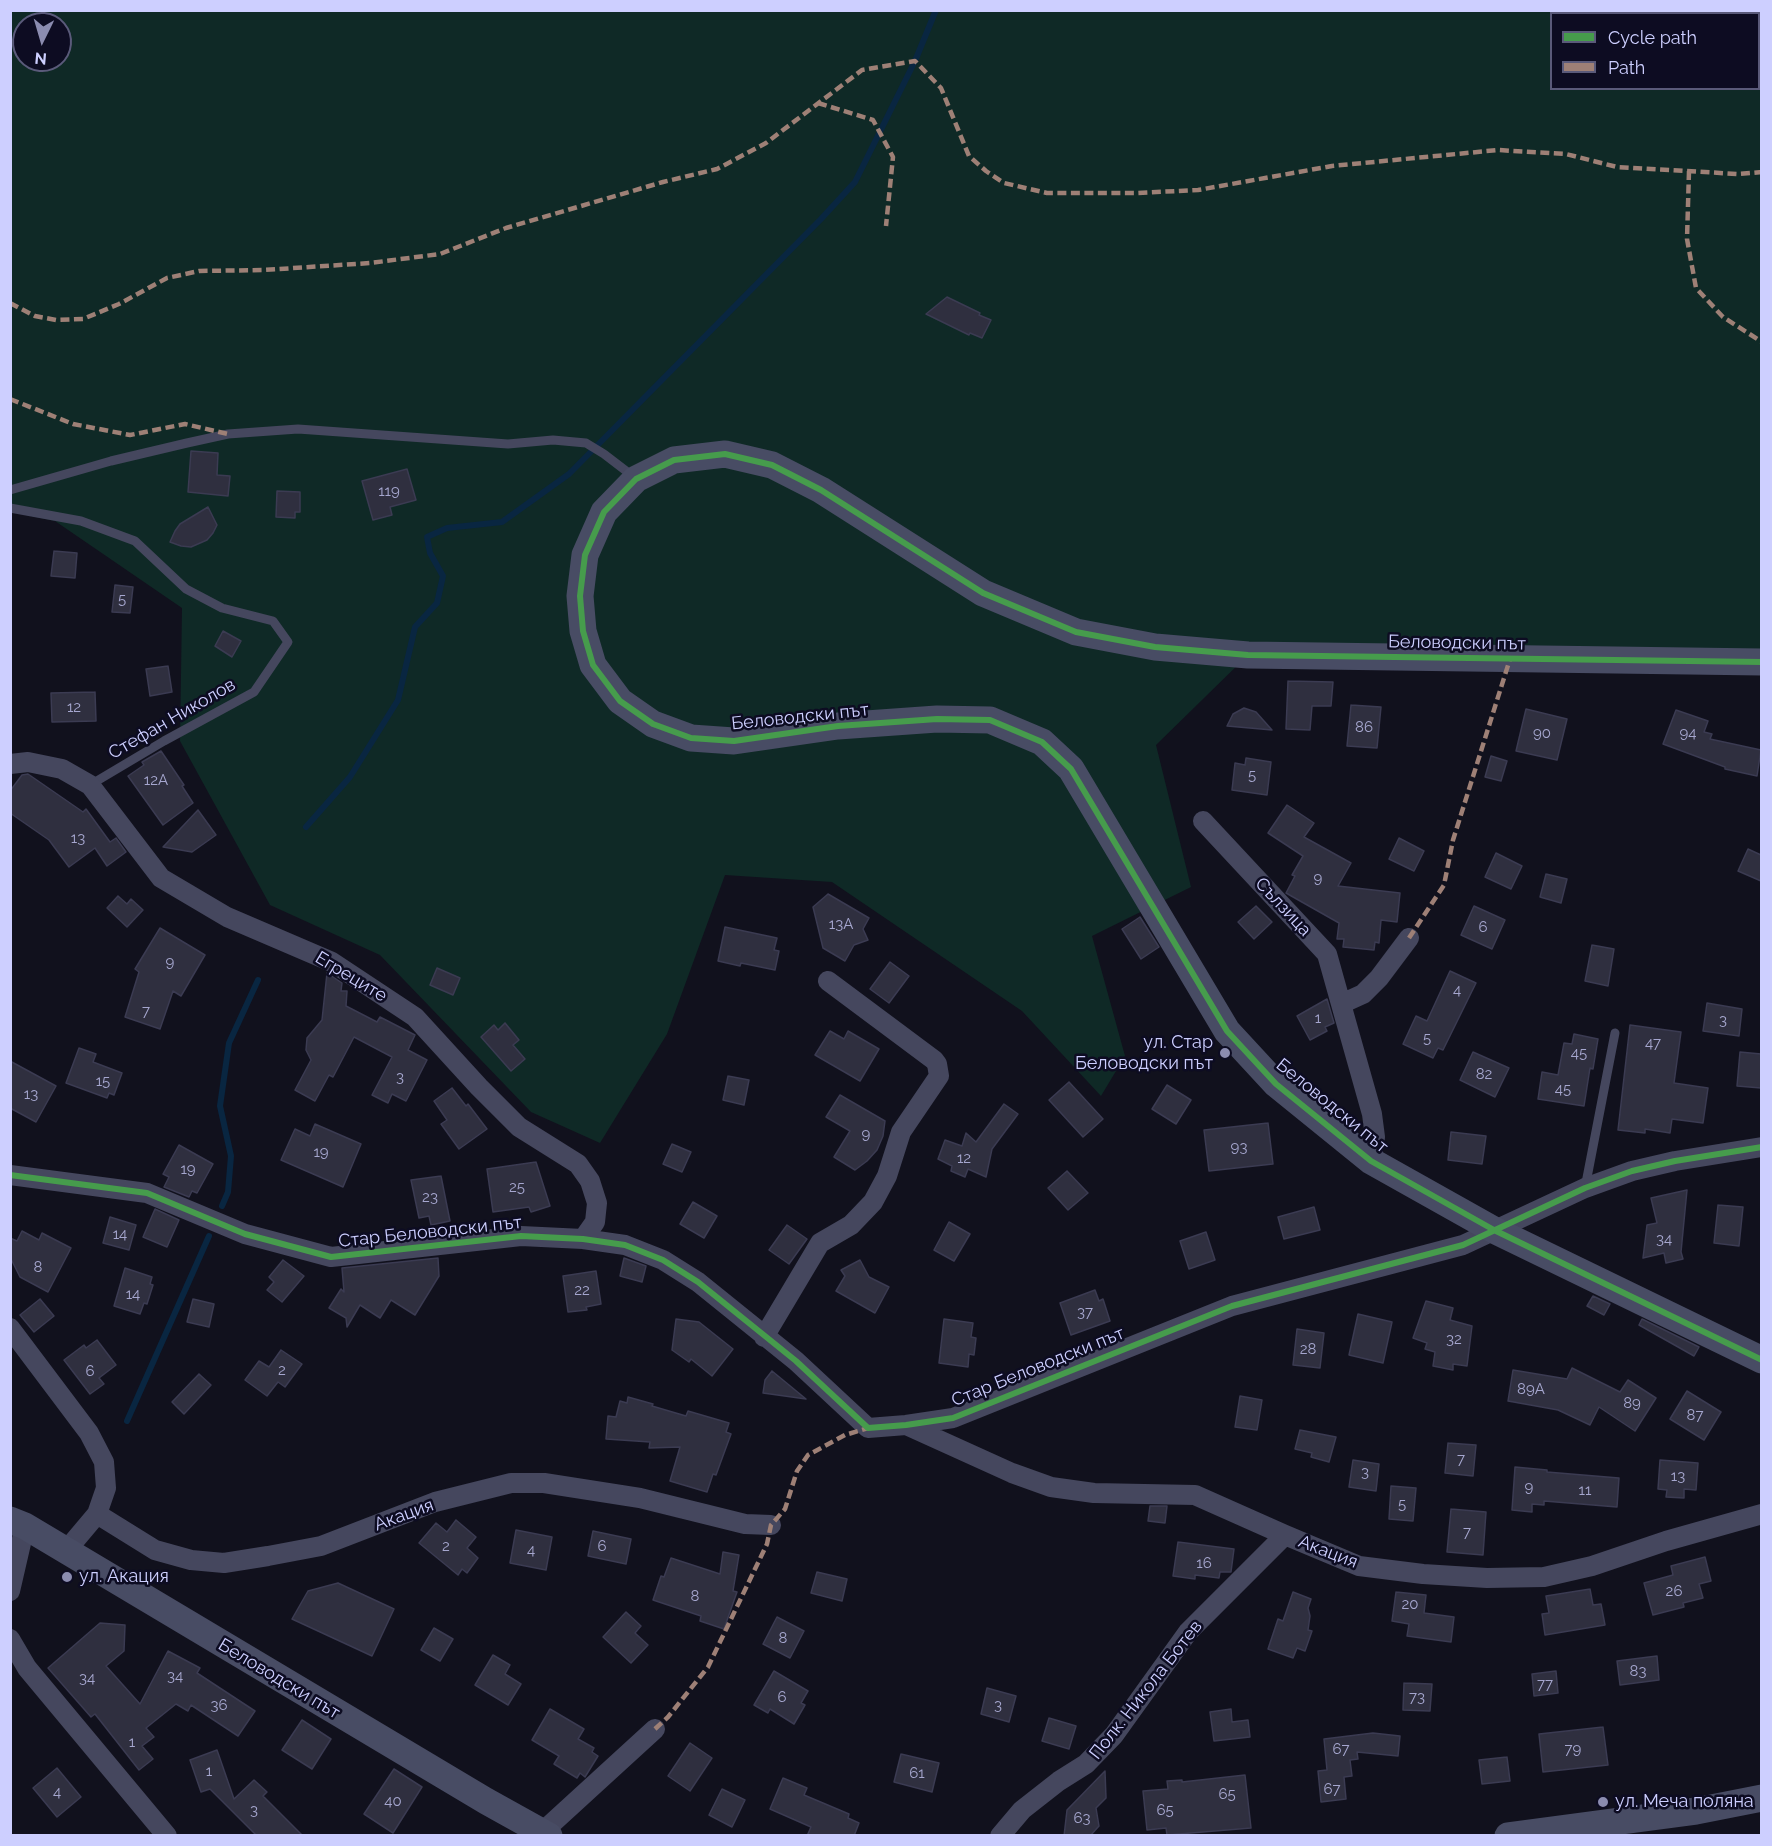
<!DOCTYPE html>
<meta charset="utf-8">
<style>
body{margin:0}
#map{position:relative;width:1772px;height:1846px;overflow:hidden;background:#11111d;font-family:Raleway,sans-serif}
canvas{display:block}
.frame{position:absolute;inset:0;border:12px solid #cdcfff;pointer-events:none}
.legend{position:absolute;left:1550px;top:12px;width:210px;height:78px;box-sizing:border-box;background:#0d0c22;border:2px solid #5a5a7a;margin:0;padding:8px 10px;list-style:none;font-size:18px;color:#cdcfff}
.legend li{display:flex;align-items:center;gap:12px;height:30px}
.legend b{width:30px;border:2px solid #5a5a7a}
.north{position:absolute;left:12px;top:12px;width:60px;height:60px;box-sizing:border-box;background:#0d0c22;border:2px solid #5a5a7a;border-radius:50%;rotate:185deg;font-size:16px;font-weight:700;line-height:24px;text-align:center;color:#cdcfff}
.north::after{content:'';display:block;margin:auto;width:21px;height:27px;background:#8b8cb0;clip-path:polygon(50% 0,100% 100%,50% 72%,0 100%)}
</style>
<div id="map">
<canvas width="1772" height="1846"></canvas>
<div class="frame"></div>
<ul class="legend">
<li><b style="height:8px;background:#469c4c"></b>Cycle path</li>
<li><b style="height:8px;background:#9e8076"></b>Path</li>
</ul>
<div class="north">N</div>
</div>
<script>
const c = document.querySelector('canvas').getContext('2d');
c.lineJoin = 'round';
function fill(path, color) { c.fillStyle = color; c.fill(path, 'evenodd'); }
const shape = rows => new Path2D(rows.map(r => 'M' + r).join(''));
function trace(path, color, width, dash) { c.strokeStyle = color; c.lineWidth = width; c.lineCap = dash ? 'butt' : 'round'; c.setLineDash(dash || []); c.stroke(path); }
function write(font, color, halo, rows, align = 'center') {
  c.font = font + ' Raleway,sans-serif'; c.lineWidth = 5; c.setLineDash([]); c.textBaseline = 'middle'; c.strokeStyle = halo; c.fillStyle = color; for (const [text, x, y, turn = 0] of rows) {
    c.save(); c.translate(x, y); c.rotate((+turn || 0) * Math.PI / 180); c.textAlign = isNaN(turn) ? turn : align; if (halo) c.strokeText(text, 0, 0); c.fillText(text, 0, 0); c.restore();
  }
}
fill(shape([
 [10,11,1761,11,1761,662,1248,655,1156,745,1191,887,1092,936,1125,1056,1101,1096,1022,1011,832,882,725,875,667,1034,600,1143,531,1112,380,955,270,905,180,741,182,608,55,521,11,512],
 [1552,14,1758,14,1758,88,1552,88],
 [24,24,60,24,60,60,24,60]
]), '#0f2926');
trace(shape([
 [306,827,350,777,398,700,415,627,437,603,443,576,430,553,427,537,447,528,502,522,569,474,821,219,855,182,915,61,936,10],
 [222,1206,228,1192,231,1156,220,1106,229,1043,258,980],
 [127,1421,209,1236]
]), '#092641', 6);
const building = shape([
 [947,297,980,313,979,315,991,320,982,338,970,333,969,335,926,314,947,297],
 [191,451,218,453,217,475,230,476,228,496,188,492,191,451],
 [407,469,416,500,390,507,392,515,373,520,362,481,407,469],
 [277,491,300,492,300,512,295,512,295,518,276,517,277,491],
 [208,507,217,525,213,533,207,540,191,547,181,546,170,542,175,531,180,524,208,507],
 [54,551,77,553,75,578,51,576,54,551],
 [115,585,133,587,130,613,112,612,115,585],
 [223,631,241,641,232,657,215,646,223,631],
 [168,666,172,692,150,696,146,669,168,666],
 [1288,681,1333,682,1331,706,1312,706,1310,730,1286,729,1288,681],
 [95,692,96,721,52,722,51,693,95,692],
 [1351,705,1381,707,1377,748,1347,746,1351,705],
 [1244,708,1256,712,1272,730,1227,726,1233,714,1244,708],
 [1526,709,1567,719,1557,760,1516,751,1526,709],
 [1676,710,1708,721,1704,732,1712,734,1710,739,1761,750,1757,776,1725,769,1725,767,1663,744,1676,710],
 [161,751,184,785,182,786,193,803,163,825,128,776,144,765,142,762,161,751],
 [1491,756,1507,761,1501,781,1485,777,1491,756],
 [1246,758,1271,762,1267,795,1232,790,1235,763,1245,765,1246,758],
 [28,774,83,812,86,809,110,842,116,838,126,852,107,866,95,848,69,867,49,840,10,813,10,791,22,775,28,774],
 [1287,805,1314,823,1304,837,1351,863,1338,886,1400,893,1397,922,1381,920,1379,943,1375,942,1374,950,1343,947,1344,939,1337,939,1339,923,1286,893,1295,876,1292,875,1303,856,1268,833,1287,805],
 [198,810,216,835,192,852,163,847,198,810],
 [1399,838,1424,851,1414,871,1389,859,1399,838],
 [1748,849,1761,855,1761,881,1738,871,1748,849],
 [1496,853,1522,866,1511,889,1485,877,1496,853],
 [1546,874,1567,879,1561,903,1540,897,1546,874],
 [828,894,869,918,863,929,868,940,854,945,845,961,823,948,813,907,828,894],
 [118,896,127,904,131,899,143,910,127,927,107,908,118,896],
 [1256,906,1272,922,1254,939,1238,922,1256,906],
 [1474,906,1505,920,1492,949,1461,935,1474,906],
 [1140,917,1159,947,1141,959,1122,929,1140,917],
 [725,927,777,938,774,950,779,951,775,970,741,963,740,966,718,961,725,927],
 [160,928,205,955,181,996,173,991,160,1029,125,1017,139,972,135,969,160,928],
 [1592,945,1614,949,1608,986,1585,981,1592,945],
 [890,962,909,976,889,1003,870,989,890,962],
 [437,968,460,978,453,995,430,985,437,968],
 [1450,971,1476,983,1443,1050,1438,1048,1433,1058,1403,1044,1416,1016,1427,1021,1450,971],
 [327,973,342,983,341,991,347,991,346,1006,377,1022,380,1017,415,1035,408,1050,427,1060,406,1101,392,1094,388,1103,372,1095,392,1057,354,1037,333,1077,329,1075,315,1101,295,1090,311,1060,306,1050,307,1038,322,1020,327,973],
 [1327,999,1334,1023,1325,1027,1327,1031,1310,1040,1297,1016,1327,999],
 [1707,1003,1742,1009,1739,1036,1703,1031,1707,1003],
 [505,1023,519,1040,513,1045,525,1059,511,1071,481,1037,494,1025,498,1030,505,1023],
 [1630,1025,1681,1032,1674,1083,1708,1088,1703,1123,1672,1119,1670,1133,1645,1129,1645,1133,1618,1130,1630,1025],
 [830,1031,844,1039,848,1031,879,1049,860,1081,815,1055,830,1031],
 [1574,1034,1598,1039,1593,1069,1590,1068,1584,1106,1538,1099,1542,1072,1558,1075,1564,1043,1572,1044,1574,1034],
 [79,1048,96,1054,93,1062,122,1073,114,1095,109,1093,107,1098,66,1083,79,1048],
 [1473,1052,1509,1068,1495,1097,1460,1080,1473,1052],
 [1740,1052,1761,1054,1761,1088,1737,1086,1740,1052],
 [10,1061,56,1086,36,1122,10,1108,10,1061],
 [728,1076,749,1080,744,1105,723,1100,728,1076],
 [1069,1082,1103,1119,1083,1137,1049,1100,1069,1082],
 [1167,1085,1191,1100,1176,1124,1152,1109,1167,1085],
 [452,1088,466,1106,468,1104,487,1129,459,1149,441,1124,447,1120,434,1101,452,1088],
 [840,1095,885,1121,883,1136,877,1150,867,1161,855,1170,834,1157,850,1131,826,1117,840,1095],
 [1004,1104,1018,1114,992,1149,986,1177,968,1169,965,1177,951,1171,952,1166,938,1159,945,1140,962,1146,966,1133,976,1142,1004,1104],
 [1268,1123,1273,1164,1209,1171,1204,1130,1268,1123],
 [315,1124,361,1144,343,1187,281,1160,295,1129,310,1136,315,1124],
 [1451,1132,1486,1136,1482,1164,1448,1160,1451,1132],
 [672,1144,691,1152,682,1172,663,1164,672,1144],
 [179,1145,213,1164,197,1193,192,1191,189,1197,164,1187,169,1177,163,1174,179,1145],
 [536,1162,550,1206,531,1212,529,1207,493,1212,487,1169,536,1162],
 [1067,1171,1088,1193,1068,1210,1048,1188,1067,1171],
 [441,1176,450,1221,431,1225,429,1216,419,1218,411,1180,441,1176],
 [1687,1190,1681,1252,1683,1259,1666,1263,1664,1253,1643,1258,1647,1225,1657,1223,1651,1198,1687,1190],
 [693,1202,717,1216,704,1238,680,1224,693,1202],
 [1718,1205,1743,1207,1739,1246,1714,1243,1718,1205],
 [1314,1207,1320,1230,1284,1239,1278,1217,1314,1207],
 [155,1209,179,1220,167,1247,143,1237,155,1209],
 [110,1217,136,1225,129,1250,103,1243,110,1217],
 [949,1222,970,1234,954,1261,934,1250,949,1222],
 [787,1225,807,1239,789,1264,769,1250,787,1225],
 [22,1231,39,1240,42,1233,71,1248,48,1292,20,1277,10,1257,10,1238,17,1241,22,1231],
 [1206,1232,1215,1260,1189,1269,1180,1241,1206,1232],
 [438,1258,439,1276,415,1315,391,1300,380,1318,360,1305,347,1327,346,1318,329,1308,341,1289,344,1292,342,1268,438,1258],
 [624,1258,646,1266,642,1282,620,1276,624,1258],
 [283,1260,304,1276,282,1302,267,1290,274,1282,269,1277,283,1260],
 [860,1260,869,1277,889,1287,875,1313,836,1291,845,1276,841,1270,860,1260],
 [125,1268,152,1277,150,1284,153,1285,147,1304,144,1303,140,1314,114,1306,125,1268],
 [596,1271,601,1304,586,1307,587,1310,568,1312,563,1276,596,1271],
 [1095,1290,1099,1301,1103,1299,1110,1321,1071,1335,1060,1303,1095,1290],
 [1593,1296,1610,1304,1604,1315,1587,1306,1593,1296],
 [40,1299,54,1316,34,1332,20,1315,40,1299],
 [193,1299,214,1304,209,1327,187,1322,193,1299],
 [1426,1301,1453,1308,1450,1320,1472,1326,1467,1366,1453,1364,1453,1370,1433,1366,1435,1352,1425,1349,1427,1343,1413,1338,1426,1301],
 [1358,1314,1392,1322,1383,1363,1349,1355,1358,1314],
 [676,1319,699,1322,733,1349,712,1376,691,1359,689,1362,672,1350,676,1319],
 [944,1319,973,1323,971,1337,976,1338,974,1355,969,1354,968,1367,939,1363,944,1319],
 [1642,1319,1699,1347,1694,1356,1639,1325,1642,1319],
 [1297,1329,1324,1333,1320,1368,1293,1365,1297,1329],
 [97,1340,116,1365,99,1378,104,1384,90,1394,64,1360,84,1345,86,1348,97,1340],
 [281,1350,302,1364,285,1387,278,1382,267,1396,245,1380,259,1361,269,1367,281,1350],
 [1572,1368,1620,1392,1628,1380,1656,1398,1635,1431,1599,1407,1590,1425,1558,1410,1508,1401,1513,1370,1567,1379,1572,1368],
 [772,1371,806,1399,763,1393,765,1380,772,1371],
 [199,1374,211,1385,184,1414,172,1402,199,1374],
 [1687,1391,1721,1412,1704,1440,1670,1419,1687,1391],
 [1240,1396,1262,1400,1257,1430,1235,1427,1240,1396],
 [628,1397,653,1404,652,1406,686,1416,688,1411,729,1423,726,1432,731,1434,716,1475,713,1474,707,1492,670,1481,680,1447,649,1448,650,1442,606,1439,608,1416,616,1417,620,1401,627,1403,628,1397],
 [1300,1430,1336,1437,1329,1462,1311,1457,1312,1453,1295,1449,1300,1430],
 [1448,1443,1476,1445,1473,1476,1445,1473,1448,1443],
 [1353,1460,1379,1464,1376,1491,1349,1487,1353,1460],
 [1660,1460,1698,1463,1696,1490,1684,1489,1684,1498,1666,1497,1667,1490,1658,1489,1660,1460],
 [1515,1467,1547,1470,1547,1472,1619,1478,1617,1507,1544,1501,1544,1505,1532,1504,1532,1512,1512,1510,1515,1467],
 [1391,1486,1416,1488,1413,1521,1389,1519,1391,1486],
 [1150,1506,1167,1506,1165,1523,1148,1521,1150,1506],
 [1451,1509,1486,1512,1483,1555,1447,1552,1451,1509],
 [456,1520,476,1537,467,1548,478,1558,467,1573,462,1569,458,1575,419,1543,436,1523,447,1532,456,1520],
 [516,1530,552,1537,546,1570,510,1563,516,1530],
 [593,1531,631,1539,626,1564,588,1556,593,1531],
 [1178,1542,1234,1549,1231,1572,1220,1572,1219,1578,1195,1575,1195,1579,1173,1576,1178,1542],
 [723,1552,739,1555,733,1591,737,1592,724,1629,700,1621,701,1616,653,1600,661,1576,664,1577,671,1558,720,1574,723,1552],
 [1705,1557,1711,1581,1699,1584,1703,1598,1683,1603,1684,1607,1653,1615,1644,1583,1673,1575,1671,1566,1705,1557],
 [817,1572,847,1579,842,1601,811,1593,817,1572],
 [338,1583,394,1609,372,1656,292,1619,308,1591,338,1583],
 [1590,1589,1593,1605,1601,1604,1605,1625,1545,1635,1542,1614,1549,1613,1546,1596,1590,1589],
 [1293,1592,1311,1599,1308,1608,1310,1616,1308,1630,1312,1631,1305,1651,1297,1648,1293,1658,1268,1649,1278,1619,1283,1621,1293,1592],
 [1396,1592,1426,1595,1424,1613,1454,1617,1451,1642,1407,1636,1409,1624,1392,1621,1396,1592],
 [626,1612,641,1626,635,1633,648,1645,631,1663,603,1637,626,1612],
 [777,1617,804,1631,790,1658,763,1644,777,1617],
 [100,1623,125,1625,124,1651,106,1666,140,1704,168,1651,200,1668,197,1673,255,1711,238,1736,191,1705,188,1711,176,1704,146,1728,154,1737,142,1746,153,1759,139,1770,95,1714,91,1717,48,1668,100,1623],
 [434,1628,453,1639,440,1661,421,1650,434,1628],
 [493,1655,510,1665,505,1674,521,1684,508,1705,475,1685,493,1655],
 [1657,1656,1659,1680,1620,1685,1617,1661,1657,1656],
 [774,1671,808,1691,801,1703,805,1705,794,1724,770,1709,768,1713,754,1705,774,1671],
 [1556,1671,1558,1693,1534,1696,1532,1674,1556,1671],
 [1404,1683,1432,1684,1430,1711,1403,1710,1404,1683],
 [987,1688,1016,1696,1009,1722,981,1714,987,1688],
 [550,1709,584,1729,578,1739,594,1748,592,1752,598,1756,585,1777,580,1773,577,1778,554,1764,559,1756,532,1740,550,1709],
 [1231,1709,1232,1722,1248,1720,1250,1737,1214,1741,1210,1712,1231,1709],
 [1049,1718,1076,1726,1069,1749,1042,1741,1049,1718],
 [302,1720,331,1739,312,1769,282,1750,302,1720],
 [1603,1727,1608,1765,1543,1772,1539,1734,1603,1727],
 [1373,1733,1400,1736,1398,1756,1357,1752,1358,1759,1350,1760,1352,1776,1344,1777,1346,1799,1321,1802,1318,1771,1327,1770,1324,1739,1373,1733],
 [690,1743,712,1758,690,1791,668,1776,690,1743],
 [217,1750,234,1799,254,1780,267,1792,263,1796,303,1836,257,1836,210,1789,201,1792,190,1760,217,1750],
 [901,1754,939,1763,932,1792,894,1782,901,1754],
 [1507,1757,1510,1781,1482,1784,1479,1760,1507,1757],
 [57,1768,81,1797,57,1817,33,1788,57,1768],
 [394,1769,422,1787,393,1833,364,1814,394,1769],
 [1105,1771,1106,1798,1096,1808,1099,1826,1090,1836,1064,1836,1067,1810,1105,1771],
 [1245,1775,1251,1828,1167,1835,1166,1828,1147,1830,1143,1791,1168,1789,1167,1781,1182,1780,1182,1782,1245,1775],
 [783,1778,807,1788,804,1795,849,1814,848,1818,859,1823,854,1836,807,1836,811,1827,770,1809,783,1778],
 [722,1789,745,1800,732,1827,709,1815,722,1789]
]);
fill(building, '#2f2f3f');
trace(building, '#3b3b52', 1.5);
trace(shape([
 [10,490,111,461,187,443,228,434,298,429,508,444,553,440,586,443,604,454,634,477],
 [10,508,81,521,135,541,186,589,222,608,273,621,288,642,254,692,164,741,90,785],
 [1585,1188,1615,1033]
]), '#45475e', 9);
trace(shape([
 [10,764,28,762,62,769,90,785,161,878,227,917,332,962,415,1017,479,1087,519,1127,578,1164,590,1181,597,1203,595,1222,583,1239],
 [1203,821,1327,954,1341,1004],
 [1371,1161,1375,1137,1372,1114,1341,1004,1363,994,1379,978,1409,938],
 [10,1175,147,1193,245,1234,331,1257,521,1236,583,1239,625,1245,663,1260,698,1282,796,1361,868,1428,906,1425,953,1418,1232,1306,1463,1245,1585,1188,1632,1171,1675,1161,1762,1147],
 [10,1328,89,1433,104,1462,106,1488,97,1514],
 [764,1337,820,1243,851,1225,873,1202,887,1176,901,1132,939,1076,937,1064,934,1060,828,981],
 [906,1425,1012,1473,1051,1487,1094,1493,1195,1495,1285,1535,1359,1566,1423,1574,1487,1578,1544,1577,1592,1566,1666,1541,1762,1514],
 [65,1552,97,1514,155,1550,191,1560,224,1563,268,1556,321,1546,435,1502,511,1483,544,1483,640,1498,745,1524,771,1525],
 [10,1591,25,1526],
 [10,1639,27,1668,167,1836],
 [538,1836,655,1729],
 [1000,1836,1022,1810,1059,1781,1086,1764,1114,1735,1188,1632,1285,1535]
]), '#45475e', 20);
trace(shape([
 [1762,662,1248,655,1155,647,1076,632,983,593,821,490,772,465,725,454,674,460,636,479,604,512,585,555,580,596,583,631,593,665,620,701,653,724,691,738,734,741,838,726,937,719,990,720,1042,742,1071,769,1227,1031,1276,1084,1371,1161,1494,1230,1762,1360],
 [10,1520,25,1526,486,1801,549,1836],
 [1508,1836,1696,1811,1762,1798]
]), '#484c64', 27);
trace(shape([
 [818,103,873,120,893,157,886,226],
 [1689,171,1687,239,1696,288,1723,317,1762,342],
 [10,303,35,316,56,320,83,319,119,304,167,278,199,271,264,270,370,263,440,254,506,228,663,182,717,169,766,143,862,70,915,61,941,88,969,156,986,171,1004,183,1047,193,1136,193,1198,190,1332,166,1498,150,1566,154,1617,167,1738,174,1762,172],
 [10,399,73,424,130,435,185,424,228,434],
 [1409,938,1444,885,1453,840,1510,659],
 [655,1729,668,1717,708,1667,767,1544,771,1525,785,1509,797,1471,808,1455,845,1435,868,1428]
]), '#9e8076', 4.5, [9, 4.5]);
trace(shape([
 [1762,662,1248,655,1155,647,1076,632,983,593,821,490,772,465,725,454,674,460,636,479,604,512,585,555,580,596,583,631,593,665,620,701,653,724,691,738,734,741,838,726,937,719,990,720,1042,742,1071,769,1227,1031,1276,1084,1371,1161,1494,1230,1762,1360],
 [10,1175,147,1193,245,1234,331,1257,521,1236,583,1239,625,1245,663,1260,698,1282,796,1361,868,1428,906,1425,953,1418,1232,1306,1463,1245,1585,1188,1632,1171,1675,1161,1762,1147]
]), '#469c4c', 6);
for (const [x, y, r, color] of [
 [1225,1053,6,"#8b8cb0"],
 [67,1577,6,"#8b8cb0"],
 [1603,1802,6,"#8b8cb0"]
]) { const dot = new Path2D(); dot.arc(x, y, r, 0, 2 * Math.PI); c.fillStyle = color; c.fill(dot); trace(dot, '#0d0c22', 2); }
write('15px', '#a6a7cf', null, [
 ["119",389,491],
 ["5",122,599],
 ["12",74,707],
 ["86",1364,727],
 ["90",1542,733],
 ["94",1688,733],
 ["5",1252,775],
 ["12А",156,780],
 ["13",78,838],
 ["9",1318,878],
 ["13А",841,924],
 ["6",1483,927],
 ["9",170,962],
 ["4",1457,990],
 ["7",146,1011],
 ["1",1318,1018],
 ["3",1723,1020],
 ["5",1427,1038],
 ["47",1653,1043],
 ["45",1579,1053],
 ["82",1484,1074],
 ["3",400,1077],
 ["15",103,1081],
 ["45",1563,1089],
 ["13",31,1094],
 ["9",866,1134],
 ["93",1239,1147],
 ["19",321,1152],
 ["12",964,1158],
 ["19",188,1169],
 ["25",517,1187],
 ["23",430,1197],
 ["14",120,1234],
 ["34",1664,1239],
 ["8",38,1267],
 ["22",582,1290],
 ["14",133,1294],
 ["37",1085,1312],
 ["32",1454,1339],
 ["28",1308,1349],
 ["2",282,1370],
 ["6",90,1371],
 ["89А",1531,1389],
 ["89",1632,1403],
 ["87",1695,1415],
 ["7",1461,1459],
 ["3",1365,1472],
 ["13",1678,1476],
 ["9",1529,1487],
 ["11",1585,1490],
 ["5",1402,1504],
 ["7",1467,1532],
 ["2",446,1546],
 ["6",602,1546],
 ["4",531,1550],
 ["16",1204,1563],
 ["26",1674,1591],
 ["8",695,1596],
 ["20",1410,1604],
 ["8",783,1638],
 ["83",1638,1671],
 ["34",175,1676],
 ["34",87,1678],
 ["77",1545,1684],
 ["6",782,1697],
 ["73",1417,1697],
 ["36",219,1705],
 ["3",998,1705],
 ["1",132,1742],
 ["67",1341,1749],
 ["79",1573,1749],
 ["1",209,1771],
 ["61",917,1773],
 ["67",1332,1789],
 ["4",57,1792],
 ["65",1227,1794],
 ["40",393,1801],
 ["3",254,1810],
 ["65",1165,1810],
 ["63",1082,1818]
]);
write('18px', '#cdcfff', '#0d0c22', [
 ["Беловодски път",1457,643,1],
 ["Беловодски път",800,717,-6],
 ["Стефан Николов",172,719,-30],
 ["Сълзица",1283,907,47],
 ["Егреците",351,977,31],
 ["Беловодски път",1332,1106,39],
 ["Стар Беловодски път",430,1232,-6],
 ["Стар Беловодски път",1038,1367,-22],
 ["Акация",404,1515,-20],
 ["Акация",1328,1552,21],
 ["Беловодски път",279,1679,31],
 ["Полк. Никола Ботев",1146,1690,-52]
]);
write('18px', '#cdcfff', '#0d0c22', [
 ["ул. Стар",1213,1043,"right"],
 ["Беловодски път",1213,1064,"right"],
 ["ул. Акация",79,1577],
 ["ул. Меча поляна",1615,1802]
], 'left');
</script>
